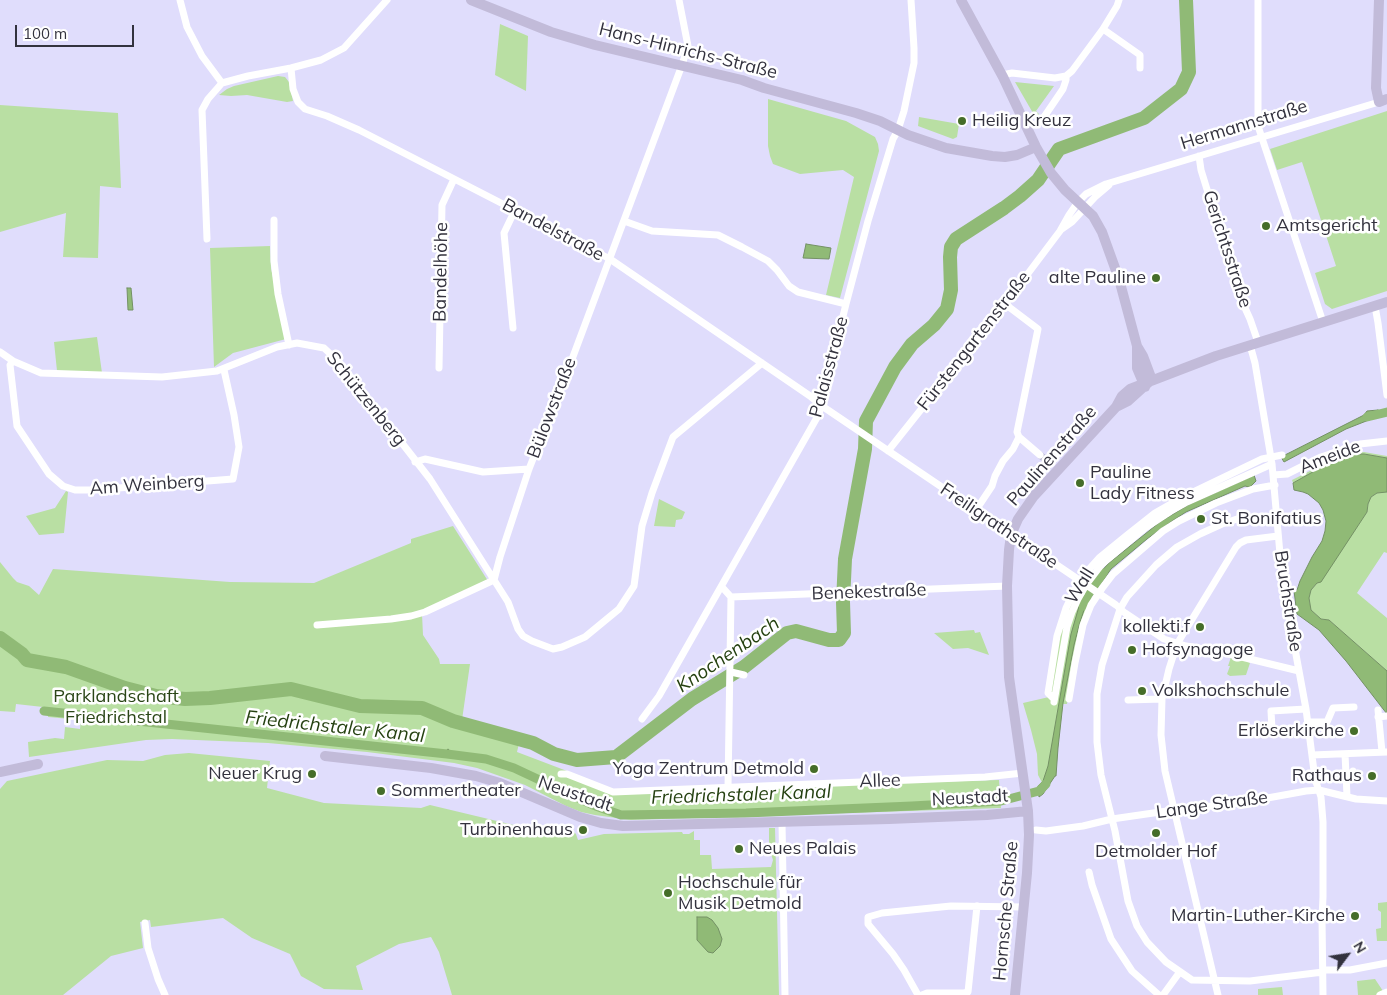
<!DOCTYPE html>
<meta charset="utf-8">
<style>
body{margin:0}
#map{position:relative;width:1387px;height:995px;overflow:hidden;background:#e0ddfc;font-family:Mulish,sans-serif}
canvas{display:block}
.north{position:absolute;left:1322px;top:930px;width:50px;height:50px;-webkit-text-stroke:4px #fff;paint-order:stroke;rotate:59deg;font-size:14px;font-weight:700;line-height:20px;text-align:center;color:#33323e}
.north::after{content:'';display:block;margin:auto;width:18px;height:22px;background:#33323e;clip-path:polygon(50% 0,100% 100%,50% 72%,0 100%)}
.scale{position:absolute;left:15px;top:25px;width:119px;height:22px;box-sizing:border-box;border:2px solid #33323e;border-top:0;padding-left:6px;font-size:15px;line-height:18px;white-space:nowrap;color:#33323e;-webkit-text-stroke:4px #fff;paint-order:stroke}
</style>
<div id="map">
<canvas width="1387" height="995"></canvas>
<div class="north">N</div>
<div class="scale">100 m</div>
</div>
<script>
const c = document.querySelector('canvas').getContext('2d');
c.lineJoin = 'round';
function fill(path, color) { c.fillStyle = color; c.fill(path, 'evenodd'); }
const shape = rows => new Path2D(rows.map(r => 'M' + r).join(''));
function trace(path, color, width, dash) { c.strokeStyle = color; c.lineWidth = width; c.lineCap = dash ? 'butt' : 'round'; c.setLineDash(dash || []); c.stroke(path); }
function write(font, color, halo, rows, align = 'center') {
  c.font = font + ' Mulish,sans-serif'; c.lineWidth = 5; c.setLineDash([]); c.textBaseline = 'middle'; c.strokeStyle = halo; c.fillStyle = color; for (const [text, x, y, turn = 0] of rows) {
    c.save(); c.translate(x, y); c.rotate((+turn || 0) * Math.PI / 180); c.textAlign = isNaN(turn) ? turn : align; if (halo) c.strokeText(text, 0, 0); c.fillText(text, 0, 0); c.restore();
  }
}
fill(shape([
 [500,24,528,36,526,91,495,75],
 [278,76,285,77,289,82,293,101,287,102,247,95,231,96,219,95,227,89,234,86],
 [1015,82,1054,86,1036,111,1039,114,1037,120],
 [768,99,846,121,875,137,878,144,879,151,840,298,826,295,854,177,843,170,800,174,773,164,770,156,768,146],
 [0,105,118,113,121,188,100,186,98,258,63,257,66,213,0,232],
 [1387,111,1387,291,1332,309,1325,304,1315,273,1336,266,1302,162,1277,170,1270,149],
 [919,117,959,124,957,137,953,139,918,126],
 [270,246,271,268,286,339,233,353,214,367,210,248],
 [97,337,102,373,57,371,54,342],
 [1364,452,1387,456,1387,458,1364,454,1355,454,1339,459,1327,464,1293,483,1292,480,1338,457,1355,453],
 [66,491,68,492,64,533,39,535,26,516,55,508],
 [1387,492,1387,553,1384,552,1357,593,1387,618,1387,671,1329,620,1321,619,1311,610,1309,598,1311,590,1317,583,1367,512,1368,504,1371,497,1377,493],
 [659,499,685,512,682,519,676,520,675,527,654,526],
 [453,526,488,581,422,614,423,635,439,659,440,664,470,664,462,720,472,721,521,735,517,752,567,771,613,791,999,780,1001,808,631,820,595,815,581,812,566,806,525,785,477,768,454,763,367,752,268,743,172,739,146,740,29,757,28,742,55,738,64,739,65,727,80,729,81,720,48,717,48,714,43,713,43,707,16,704,15,712,0,711,0,562,13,578,17,582,29,586,39,595,53,569,230,582,314,583,411,543,411,539],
 [1078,589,1093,599,1071,679,1067,704,1063,704,1058,748,1056,776,1055,776,1046,790,1038,775,1037,754,1031,730,1023,703,1049,697,1060,636,1068,610],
 [974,630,975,633,980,632,989,655,968,648,953,649,934,633],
 [1231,657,1243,659,1250,663,1246,675,1230,676,1227,674,1230,666,1228,666],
 [189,753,270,761,267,788,324,803,421,808,430,805,522,827,567,833,567,830,573,831,576,834,578,840,604,834,682,832,683,834,689,834,694,831,694,840,700,840,700,855,711,855,712,869,771,867,773,860,771,854,769,854,769,828,775,828,779,995,452,995,439,952,431,937,399,944,356,966,363,990,324,989,301,976,290,954,252,938,223,918,151,927,150,920,140,922,143,948,111,956,63,995,0,995,0,789,7,781,107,760,143,761,165,755],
 [1387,902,1387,941,1377,941,1376,929,1381,928,1381,912,1378,910,1378,903],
 [1375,979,1383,991,1376,995,1358,995,1357,981],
 [1282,987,1283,995,1258,995,1258,989]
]), '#b9dfa3');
const water = shape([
 [806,244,831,248,829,259,803,258,806,244],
 [127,288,131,288,133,310,128,310,127,288],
 [1378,410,1379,416,1346,429,1284,462,1281,457,1364,415,1367,411,1378,410],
 [1355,454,1364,454,1387,458,1387,492,1377,493,1371,497,1368,504,1367,512,1321,582,1317,583,1311,590,1309,598,1311,610,1321,619,1329,620,1387,671,1387,714,1346,661,1319,630,1297,614,1294,591,1297,590,1300,581,1312,557,1322,541,1325,531,1326,521,1323,510,1319,503,1308,494,1303,492,1294,490,1293,483,1327,464,1339,459,1355,454],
 [1254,475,1256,481,1251,486,1249,487,1245,486,1186,512,1172,521,1147,539,1111,569,1100,585,1093,580,1109,563,1160,522,1190,504,1254,475],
 [1084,593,1091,598,1084,610,1080,622,1074,645,1063,703,1058,748,1056,776,1055,776,1043,794,1039,797,1038,786,1043,781,1048,766,1071,634,1080,603,1084,593],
 [697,917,707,917,712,920,718,928,722,939,720,946,713,953,708,952,697,940,697,917]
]);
fill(water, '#90ba76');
trace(water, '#749165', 1);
trace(shape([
 [447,754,448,750]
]), '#749165', 2.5);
trace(shape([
 [1367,417,1387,412],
 [1083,606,1088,595,1103,573],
 [44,711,447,754,486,759,514,768,593,805,621,815,746,813,912,806,1001,801,1039,791,1046,784]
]), '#90ba76', 9);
trace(shape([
 [0,638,22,654,27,660,66,667,125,688,156,696,185,699,210,698,291,689,360,706,422,708,453,721,533,743,554,754,577,760,616,757,692,699,744,667,787,633,796,631,829,640,839,640,844,633,843,602,845,559,865,449,866,421,895,367,912,344,934,325,947,309,951,290,950,257,951,247,956,239,1004,208,1020,196,1038,180,1059,149,1144,118,1181,89,1189,72,1186,0]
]), '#90ba76', 14);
trace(shape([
 [1040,455,1052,465]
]), '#bdbbd6', 7, [7, 3.5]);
trace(shape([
 [180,0,187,27,202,56,222,83],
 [1258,0,1258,126,1323,322],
 [1103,29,1140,55,1140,68],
 [291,68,293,89,298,102,305,109,327,116,359,130,610,259,810,396,822,406,1116,605,1125,613,1164,639,1186,646,1221,652,1299,671],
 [1002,75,1012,73,1055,78,1066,76,1072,71,1103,29,1117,6,1119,0],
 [1044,117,1063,89,1066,80,1066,76],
 [1199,156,1201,170,1214,212,1245,308,1250,319,1258,342],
 [274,220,274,261,278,294,289,345],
 [624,221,652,231,718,235,742,247,768,261,777,270,789,286,798,292,846,304],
 [1062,229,1072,222,1096,196,1109,185],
 [207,239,202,110,208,99,222,83,248,76,291,68,321,60,344,48,387,0],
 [1005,304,1038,329,1017,432,1019,437,1040,455],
 [1375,306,1378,323,1387,395],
 [513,328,504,233,515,210],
 [1250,345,1255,363,1272,464,1280,554,1288,611,1306,709,1315,779,1321,797,1323,822,1323,897,1322,918,1323,995],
 [0,352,13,361,41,373,162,377,217,371,277,347,297,343,324,348,338,361,430,479,508,602,518,629,523,636,532,641,553,649,562,647,585,637,619,609,634,586,642,526,652,493,673,437,762,363],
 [13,361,10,365,17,426,49,474,63,486,75,490,93,490,233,479,239,447,234,415,224,370],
 [439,368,442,205,454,179],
 [888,451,1005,304,1060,231,1069,215,1078,202,1086,194,1106,184,1379,102],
 [415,462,425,459,483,472,529,469],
 [1273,475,1287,474,1321,457,1360,444,1387,441],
 [976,510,992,486,995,476,1003,461,1013,449,1019,437],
 [1277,516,1237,519,1222,524,1200,534,1177,547,1156,565,1127,597,1120,609,1102,665,1097,694,1097,742,1101,775,1115,831,1128,901,1137,926,1147,942,1166,962,1192,980,1250,981,1323,972],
 [494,580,500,557,529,469,565,378,682,65,688,46,679,0],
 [722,587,731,597,728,787],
 [731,597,1007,586],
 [317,625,391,619,411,616,425,612,494,580],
 [731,672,744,675],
 [1054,699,1048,693,1057,636,1066,608,1075,589,1090,568,1099,558,1126,536,1155,513,1169,505,1185,496,1262,459,1282,455],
 [1069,699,1075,663,1083,625,1091,605,1103,587,1113,574,1163,531,1179,521,1216,503,1253,489,1275,485],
 [1128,700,1162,699],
 [1054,702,1067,627,1072,612,1078,599,1086,585,1102,564,1145,528,1171,511,1187,502,1272,464],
 [1378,710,1382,752],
 [1378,717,1387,716],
 [642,719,659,696,819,414,846,304,868,221,893,139,898,130,904,111,914,63,914,48,911,0],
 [1308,722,1327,722,1333,708,1354,707],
 [1272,729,1271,711,1306,709],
 [1345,754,1347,796],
 [1312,755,1387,752],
 [561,774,567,774,613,792,985,777,1023,773],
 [1353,774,1353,771],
 [782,822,785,995],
 [1036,830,1046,831,1083,826,1112,819,1174,810,1240,803,1306,791,1319,790,1356,799,1387,801],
 [1089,872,1092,885,1111,939,1132,971,1159,995],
 [145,923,148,948,158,979,165,995],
 [1323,970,1350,970,1387,963],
 [918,995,904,970,893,954,868,924,868,917,882,913,951,906,1024,907],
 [922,995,927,993,964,993,968,992,977,906],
 [1163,995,1179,973],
 [1218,995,1165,771,1161,735,1162,699,1169,669,1177,644,1236,547,1240,543,1246,540,1278,536],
 [1380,995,1387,992]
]), '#fff', 7);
trace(shape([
 [471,0,551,32,595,45,742,80,764,88,856,113,880,121,908,135,946,148,992,156,1005,157,1017,155,1036,147],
 [961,0,1003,77,1036,147,1051,173,1065,190,1093,216,1102,232,1119,279,1137,346,1137,368,1145,387],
 [1379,0,1376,88,1379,102,1387,99],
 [1137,346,1143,356,1152,380],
 [1116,407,1128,401,1149,382],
 [325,756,431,768,476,776,500,783,580,817,601,823,623,826,889,819,987,815,1028,811],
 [0,772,38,764],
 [1015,995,1027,873,1029,835,1028,811,1009,677,1007,586,1009,550,1011,535,1018,519,1034,496,1116,407,1122,396,1130,389,1216,356,1387,302]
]), '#c2bbd9', 10);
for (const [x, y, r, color] of [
 [962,121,5,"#456d29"],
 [1266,226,5,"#456d29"],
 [1156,278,5,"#456d29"],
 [1080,483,5,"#456d29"],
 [1201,519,5,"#456d29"],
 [1200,627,5,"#456d29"],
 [1132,650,5,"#456d29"],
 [1142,691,5,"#456d29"],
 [1354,731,5,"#456d29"],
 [814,769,5,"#456d29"],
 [312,774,5,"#456d29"],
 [1372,776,5,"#456d29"],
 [381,791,5,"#456d29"],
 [583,830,5,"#456d29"],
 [1156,833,5,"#456d29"],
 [739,849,5,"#456d29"],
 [668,893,5,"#456d29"],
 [1355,916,5,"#456d29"]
]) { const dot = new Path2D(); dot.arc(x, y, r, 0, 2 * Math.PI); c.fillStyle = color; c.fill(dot); trace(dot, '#fff', 2); }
write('18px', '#33323e', '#fff', [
 ["Hans-Hinrichs-Straße",688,51,14],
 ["Hermannstraße",1244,125,-17],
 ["Bandelstraße",553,230,28],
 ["Gerichtsstraße",1227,249,72],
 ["Bandelhöhe",441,272,-89],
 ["Fürstengartenstraße",974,341,-52],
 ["Palaisstraße",829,367,-75],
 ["Schützenberg",366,399,51],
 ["Bülowstraße",552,408,-69],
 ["Paulinenstraße",1052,456,-49],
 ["Ameide",1330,457,-21],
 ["Am Weinberg",147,485,-4],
 ["Freiligrathstraße",999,526,34],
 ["Wall",1080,586,-58],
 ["Benekestraße",869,592,-2],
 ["Bruchstraße",1288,601,81],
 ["Allee",880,781,-2],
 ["Neustadt",575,794,19],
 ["Neustadt",970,798,-3],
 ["Lange Straße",1212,805,-8],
 ["Hornsche Straße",1006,911,-85]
]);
write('18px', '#33323e', '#fff', [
 ["Heilig Kreuz",972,121],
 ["Amtsgericht",1276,226],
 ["alte Pauline",1146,278,"right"],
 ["Pauline",1090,473],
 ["Lady Fitness",1090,494],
 ["St. Bonifatius",1211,519],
 ["kollekti.f",1190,627,"right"],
 ["Hofsynagoge",1142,650],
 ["Volkshochschule",1152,691],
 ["Erlöserkirche",1344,731,"right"],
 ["Yoga Zentrum Detmold",804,769,"right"],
 ["Neuer Krug",302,774,"right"],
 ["Rathaus",1362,776,"right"],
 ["Sommertheater",391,791],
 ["Turbinenhaus",573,830,"right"],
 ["Neues Palais",749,849],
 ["Detmolder Hof",1156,852,"center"],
 ["Hochschule für",678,883],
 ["Musik Detmold",678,904],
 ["Martin-Luther-Kirche",1345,916,"right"]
], 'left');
write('18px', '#2a4617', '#fff', [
 ["Parklandschaft",116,697],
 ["Friedrichstal",116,718]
]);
write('italic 19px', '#254111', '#fff', [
 ["Knochenbach",728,655,-34],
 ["Friedrichstaler Kanal",335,727,6],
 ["Friedrichstaler Kanal",741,795,-2]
]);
</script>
